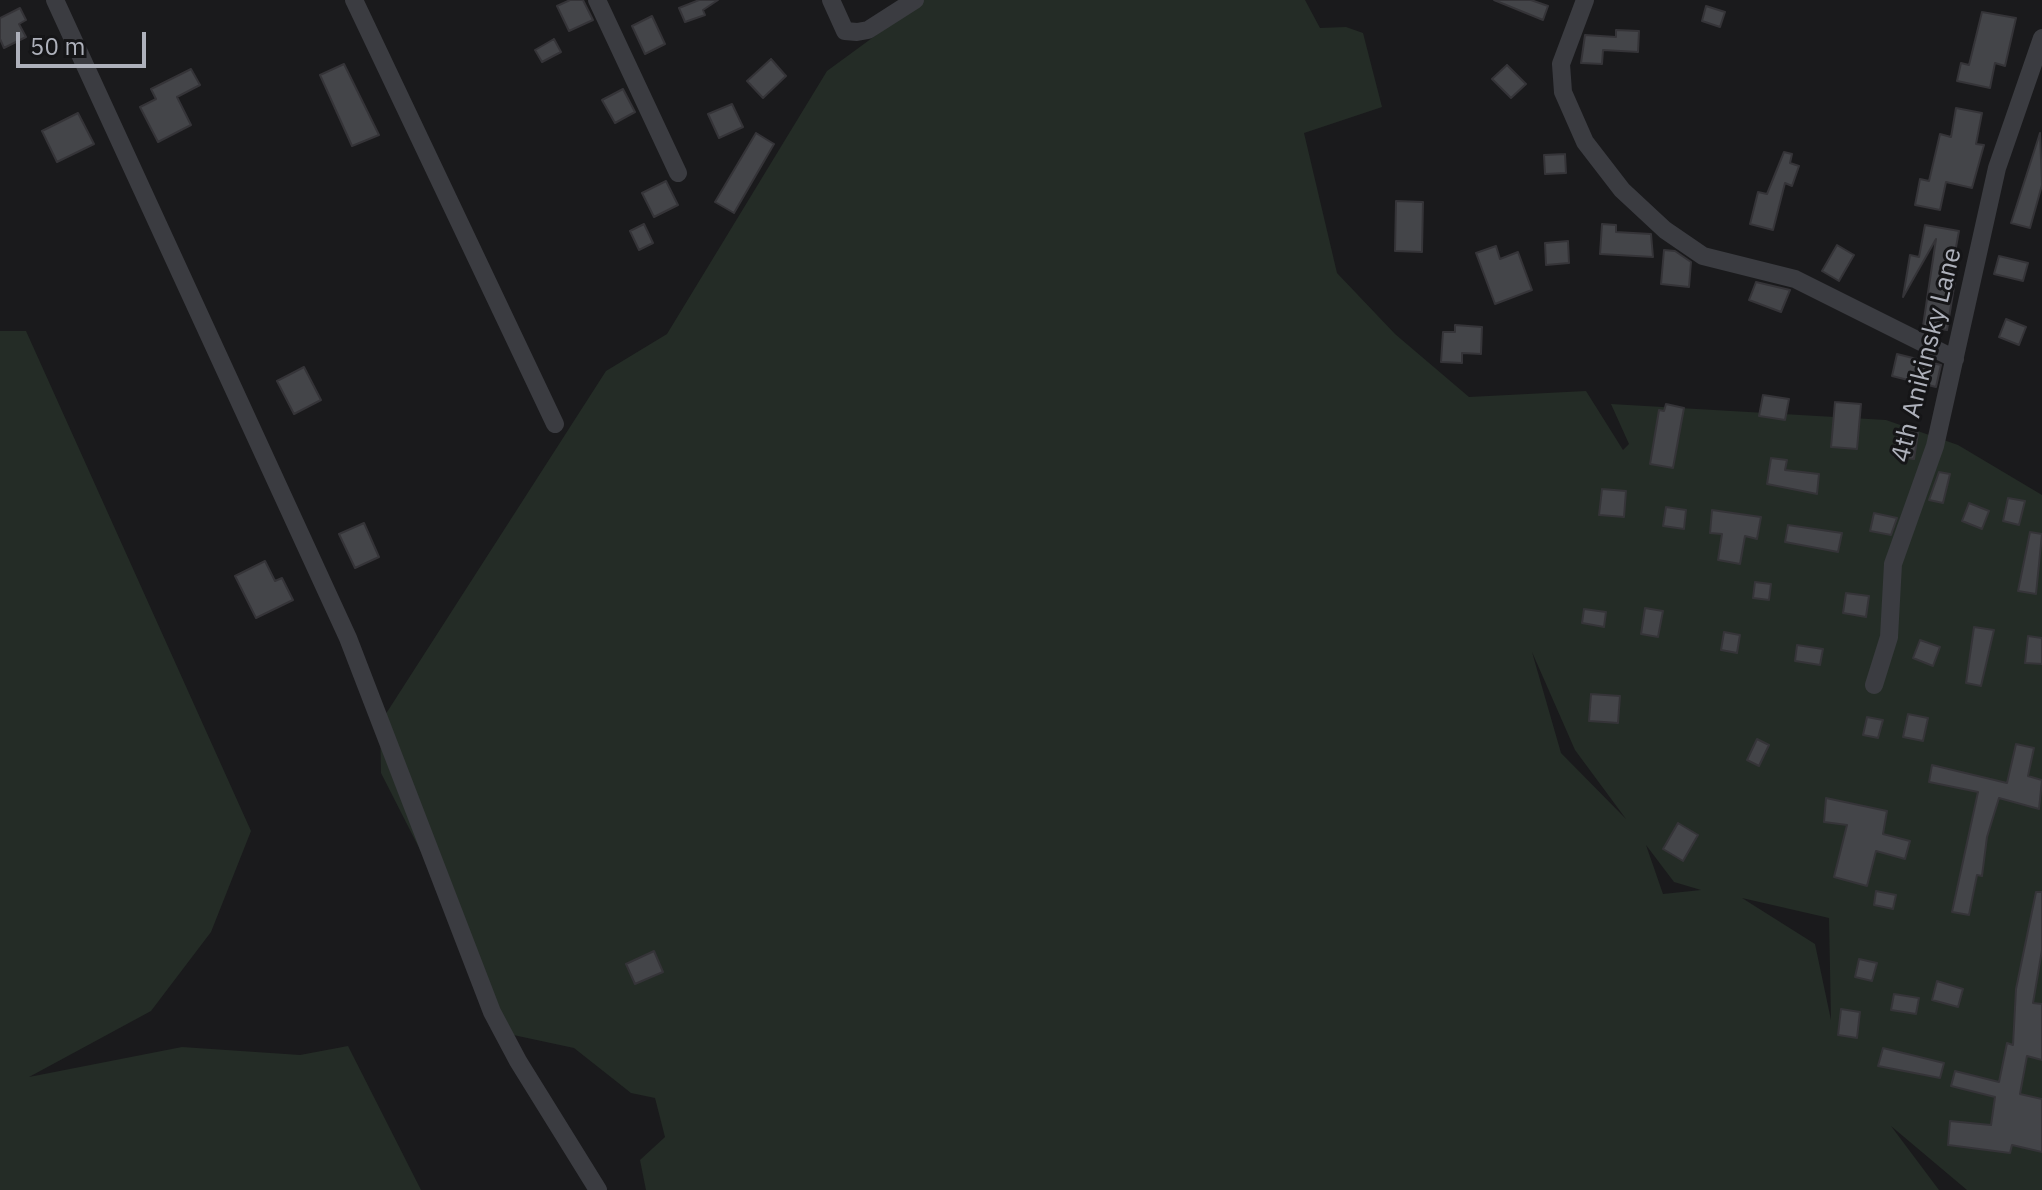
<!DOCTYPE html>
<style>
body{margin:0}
#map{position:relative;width:2042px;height:1190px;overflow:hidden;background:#1a1a1c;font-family:"IBM Plex Sans",sans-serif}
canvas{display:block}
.scale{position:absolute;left:16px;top:32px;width:130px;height:36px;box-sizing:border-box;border:4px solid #aeb1bb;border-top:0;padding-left:10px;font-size:24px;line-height:28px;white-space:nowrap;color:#aeb1bb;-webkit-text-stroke:6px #151517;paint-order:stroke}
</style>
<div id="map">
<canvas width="2042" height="1190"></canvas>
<div class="scale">50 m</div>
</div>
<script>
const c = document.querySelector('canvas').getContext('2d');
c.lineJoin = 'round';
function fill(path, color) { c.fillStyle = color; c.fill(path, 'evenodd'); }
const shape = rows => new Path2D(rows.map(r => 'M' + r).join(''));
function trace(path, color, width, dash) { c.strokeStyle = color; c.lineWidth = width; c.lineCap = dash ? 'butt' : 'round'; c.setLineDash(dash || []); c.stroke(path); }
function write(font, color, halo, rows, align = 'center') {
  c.font = font + ' "IBM Plex Sans",sans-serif'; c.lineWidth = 6; c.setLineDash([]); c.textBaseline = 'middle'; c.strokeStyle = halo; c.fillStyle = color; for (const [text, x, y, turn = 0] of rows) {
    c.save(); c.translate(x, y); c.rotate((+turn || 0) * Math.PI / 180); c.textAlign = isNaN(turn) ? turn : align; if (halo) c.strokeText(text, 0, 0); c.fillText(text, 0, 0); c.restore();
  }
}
fill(shape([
 [924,0,1305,0,1320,28,1346,27,1363,33,1382,107,1304,133,1337,273,1395,334,1469,397,1586,391,1623,450,1629,444,1611,404,1886,420,1958,445,2042,495,2042,1190,1967,1190,1891,1126,1939,1190,646,1190,640,1160,665,1137,655,1098,631,1093,574,1048,504,1033,472,952,381,773,380,723,606,371,667,334,827,71],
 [1532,652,1575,750,1626,819,1561,753],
 [1646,845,1674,882,1701,890,1663,894],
 [1742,898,1829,918,1831,1020,1815,944],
 [0,331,26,331,251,831,211,932,151,1011,29,1077,182,1047,300,1055,348,1046,421,1190,0,1190]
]), '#242c26');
const building = shape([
 [570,0,583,0,593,20,569,31,557,6,570,0],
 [699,0,718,0,703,10,705,15,685,22,679,8,699,0],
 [1494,0,1531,0,1548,6,1543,20,1494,0],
 [1706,6,1725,12,1720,27,1702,21,1706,6],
 [20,8,26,20,19,24,26,37,4,48,0,39,0,18,20,8],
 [1982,12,2016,18,2005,66,1995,63,1990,88,1957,81,1961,63,1969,65,1982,12],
 [652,16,665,44,645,54,632,26,652,16],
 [1616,30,1639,31,1638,52,1603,50,1602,64,1581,63,1585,35,1616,37,1616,30],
 [554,39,561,52,542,62,535,50,554,39],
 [771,59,786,76,763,98,747,81,771,59],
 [344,64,379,135,352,146,320,75,344,64],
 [1507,65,1526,84,1511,98,1492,79,1507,65],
 [191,69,200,85,177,97,191,125,158,142,140,107,156,99,151,89,191,69],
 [623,89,635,112,615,123,602,100,623,89],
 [732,104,743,127,719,138,708,114,732,104],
 [1956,108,1982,113,1976,144,1984,145,1972,188,1946,182,1940,210,1915,205,1920,179,1929,181,1940,134,1951,137,1956,108],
 [78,113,94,144,57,162,42,131,78,113],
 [756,133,774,144,734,213,715,202,756,133],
 [2040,133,2042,185,2030,228,2011,223,2040,133],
 [1784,152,1792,154,1790,163,1799,166,1792,186,1785,183,1773,230,1750,224,1758,192,1767,194,1784,152],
 [1565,154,1566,173,1545,174,1544,155,1565,154],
 [666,181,678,205,654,217,642,193,666,181],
 [1396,201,1423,202,1422,252,1395,251,1396,201],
 [644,224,653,243,639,250,630,231,644,224],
 [1602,224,1616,225,1616,232,1651,234,1653,257,1600,254,1602,224],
 [1925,225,1959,231,1950,280,1955,281,1947,330,1923,326,1936,239,1903,297,1910,255,1919,257,1925,225],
 [1568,241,1569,263,1546,265,1545,243,1568,241],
 [1837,245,1854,255,1839,281,1822,271,1837,245],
 [1496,246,1500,259,1518,252,1532,290,1495,304,1476,253,1496,246],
 [1664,250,1675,251,1691,262,1689,287,1661,284,1664,250],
 [1999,256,2028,263,2023,281,1994,274,1999,256],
 [1756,282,1790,290,1781,312,1749,300,1756,282],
 [2006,319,2026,327,2019,345,1999,337,2006,319],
 [1455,325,1482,327,1481,354,1462,353,1462,363,1441,362,1443,332,1455,332,1455,325],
 [1897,354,1941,365,1936,387,1892,376,1897,354],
 [304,367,321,400,294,414,277,381,304,367],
 [1763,395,1789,399,1785,420,1759,416,1763,395],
 [1835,402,1861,404,1857,449,1831,447,1835,402],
 [1666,404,1684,408,1673,468,1650,464,1659,410,1664,411,1666,404],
 [1898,430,1918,433,1914,459,1894,456,1898,430],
 [1771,458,1787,460,1785,470,1819,474,1817,494,1767,484,1771,458],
 [1939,472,1950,474,1943,503,1929,500,1939,472],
 [1602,489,1626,491,1624,517,1599,515,1602,489],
 [2008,498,2025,501,2019,525,2003,521,2008,498],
 [1969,503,1989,511,1982,529,1962,521,1969,503],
 [1666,507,1686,510,1684,529,1663,526,1666,507],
 [1712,510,1761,517,1757,539,1745,536,1740,564,1718,560,1722,534,1710,533,1712,510],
 [1874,513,1897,518,1891,535,1870,531,1874,513],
 [364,523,379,557,355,568,339,534,364,523],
 [1788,525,1842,533,1838,552,1785,542,1788,525],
 [2030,532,2042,534,2036,594,2018,591,2030,532],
 [265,561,275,581,282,578,293,600,256,618,235,576,265,561],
 [1755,582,1771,584,1769,600,1753,598,1755,582],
 [1846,593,1869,596,1866,617,1843,613,1846,593],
 [1645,608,1663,611,1658,637,1641,634,1645,608],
 [1584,609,1606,612,1604,627,1582,623,1584,609],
 [1974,627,1994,630,1981,686,1966,683,1974,627],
 [1724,632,1740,635,1737,653,1721,650,1724,632],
 [2028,636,2042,638,2042,664,2025,663,2028,636],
 [1920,640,1940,647,1933,666,1913,658,1920,640],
 [1797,645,1823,649,1820,665,1795,661,1797,645],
 [1591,694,1620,696,1618,723,1589,721,1591,694],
 [1908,714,1928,718,1923,741,1903,737,1908,714],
 [1867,717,1883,720,1878,738,1863,735,1867,717],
 [1757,739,1769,745,1759,766,1747,760,1757,739],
 [2016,744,2034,748,2028,776,2042,780,2039,809,1999,798,1987,837,1982,876,1977,875,1969,915,1952,912,1978,792,1929,782,1932,765,2007,783,2016,744],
 [1826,798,1887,811,1883,834,1910,841,1905,859,1876,851,1867,886,1834,877,1847,825,1824,822,1826,798],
 [1678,823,1698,835,1683,861,1663,849,1678,823],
 [1876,891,1896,895,1893,909,1874,905,1876,891],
 [2036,892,2042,892,2042,950,2033,1003,2042,1004,2042,1060,2027,1056,2020,1094,2042,1099,2042,1152,2012,1145,2010,1153,1948,1145,1950,1121,1991,1125,1995,1097,1951,1086,1955,1071,1999,1082,2007,1043,2013,1045,2016,989,2036,892],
 [654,951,663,972,635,984,626,964,654,951],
 [1859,959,1877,963,1872,981,1855,977,1859,959],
 [1937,981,1963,989,1958,1007,1932,1000,1937,981],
 [1894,994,1919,998,1916,1014,1891,1010,1894,994],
 [1841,1009,1860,1012,1857,1038,1838,1035,1841,1009],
 [1883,1048,1944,1063,1940,1078,1878,1066,1883,1048]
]);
fill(building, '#444549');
trace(building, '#353438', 2);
trace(shape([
 [55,0,348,638,492,1012,518,1061,598,1190],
 [354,0,555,424],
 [597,0,678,173],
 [831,0,845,31,857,32,868,30,915,0],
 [1585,0,1561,64,1563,92,1585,142,1622,190,1665,230,1703,256,1795,279,1955,359],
 [1874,685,1889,637,1893,564,1935,446,1997,168,2042,38]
]), '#3b3c41', 18);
write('26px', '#aeb1bb', '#151517', [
 ["4th Anikinsky Lane",1927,355,-76]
]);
</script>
